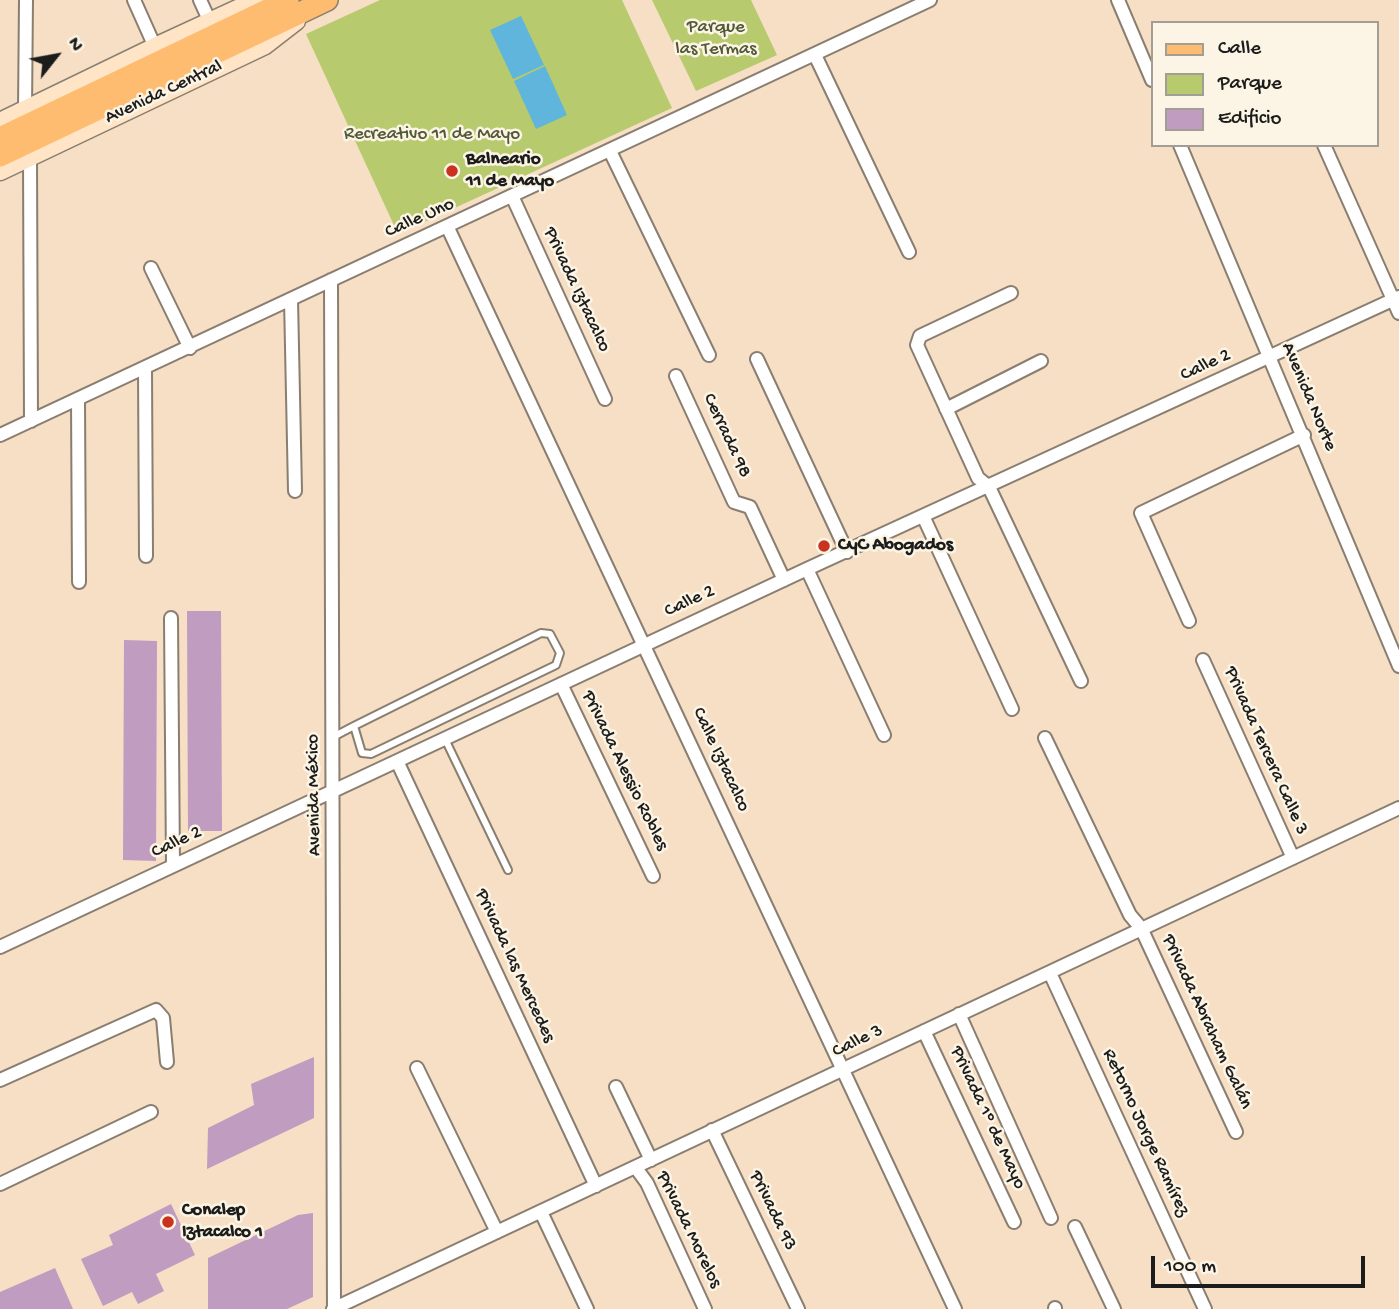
<!DOCTYPE html>
<meta charset="utf-8">
<style>
body{margin:0}
#map{position:relative;width:1399px;height:1309px;overflow:hidden;background:#f6dfc4;font-family:"Gochi Hand",sans-serif}
canvas{display:block}
.legend{position:absolute;left:1151px;top:21px;width:228px;height:126px;box-sizing:border-box;background:#fcf5e5;border:2px solid #a29e95;margin:0;padding:9px 12px;list-style:none;font-size:21px;color:#1c1c1c}
.legend li{display:flex;align-items:center;gap:14px;height:35px}
.legend b{width:35px;border:2px solid #a29e95}
.north{position:absolute;left:21px;top:21px;width:70px;height:70px;-webkit-text-stroke:5px #fcf5e5;paint-order:stroke;rotate:59deg;font-size:19px;font-weight:700;line-height:28px;text-align:center;color:#1c1c1c}
.north::after{content:'';display:block;margin:auto;width:24px;height:32px;background:#1c1c1c;clip-path:polygon(50% 0,100% 100%,50% 72%,0 100%)}
.scale{position:absolute;left:1151px;top:1256px;width:214px;height:32px;box-sizing:border-box;border:4px solid #1c1c1c;border-top:0;padding-left:9px;font-size:21px;line-height:24px;white-space:nowrap;color:#1c1c1c;-webkit-text-stroke:5px #fcf5e5;paint-order:stroke}
</style>
<div id="map">
<canvas width="1399" height="1309"></canvas>
<ul class="legend">
<li><b style="height:9px;background:#febc70"></b>Calle</li>
<li><b style="height:19px;background:#b7ca6d"></b>Parque</li>
<li><b style="height:19px;background:#bf9cc0"></b>Edificio</li>
</ul>
<div class="north">N</div>
<div class="scale">100 m</div>
</div>
<script>
const c = document.querySelector('canvas').getContext('2d');
c.lineJoin = 'round';
function fill(path, color) { c.fillStyle = color; c.fill(path, 'evenodd'); }
const shape = rows => new Path2D(rows.map(r => 'M' + r).join(''));
function trace(path, color, width, dash) { c.strokeStyle = color; c.lineWidth = width; c.lineCap = dash ? 'butt' : 'round'; c.setLineDash(dash || []); c.stroke(path); }
function write(font, color, halo, rows, align = 'center') {
  c.font = font + ' "Gochi Hand",sans-serif'; c.lineWidth = 5; c.setLineDash([]); c.textBaseline = 'middle'; c.strokeStyle = halo; c.fillStyle = color; for (const [text, x, y, turn = 0] of rows) {
    c.save(); c.translate(x, y); c.rotate((+turn || 0) * Math.PI / 180); c.textAlign = isNaN(turn) ? turn : align; if (halo) c.strokeText(text, 0, 0); c.fillText(text, 0, 0); c.restore();
  }
}
fill(shape([
 [380,0,622,0,672,108,398,234,306,34],
 [652,0,751,0,777,55,696,91]
]), '#b7ca6d');
fill(shape([
 [521,16,544,65,513,79,490,30],
 [545,66,567,115,536,129,514,81]
]), '#5fb5db');
fill(shape([
 [187,611,221,611,222,831,188,831],
 [124,640,157,641,156,861,123,860],
 [314,1057,314,1118,207,1169,208,1128,254,1105,251,1084],
 [171,1204,195,1255,156,1274,164,1291,138,1304,132,1292,103,1306,81,1259,113,1245,109,1235],
 [313,1213,313,1297,287,1309,208,1309,208,1258,298,1215],
 [55,1268,73,1309,0,1309,0,1292]
]), '#bf9cc0');
const lane = shape([
 [333,737,354,726,541,633,550,634,560,653,556,665,371,754,362,753,354,726],
 [445,739,508,870]
]);
const street = shape([
 [134,0,155,47],
 [200,0,210,22],
 [1118,0,1152,80],
 [815,55,909,252],
 [25,110,26,0],
 [1180,145,1399,666],
 [1324,145,1399,313],
 [610,151,709,355],
 [30,156,31,421],
 [513,198,605,399],
 [448,228,955,1309],
 [151,268,190,348],
 [331,280,334,1309],
 [1011,293,920,336,917,345,978,478,989,487,1081,681],
 [291,299,295,491],
 [757,359,847,552],
 [145,369,146,556],
 [676,376,734,502,750,507,784,580],
 [78,399,79,582],
 [946,409,1041,361],
 [0,435,930,0],
 [924,518,1012,709],
 [807,569,884,735],
 [171,618,173,866],
 [1189,621,1141,513,1304,435],
 [1203,660,1293,858],
 [561,684,653,876],
 [1045,738,1130,915,1141,928,1236,1132],
 [397,761,596,1186],
 [0,947,807,569,1399,297],
 [1050,973,1205,1309],
 [959,1014,1051,1218],
 [924,1031,1014,1222],
 [417,1068,497,1232],
 [0,1080,156,1010,163,1018,167,1062],
 [616,1087,651,1160],
 [712,1130,798,1309],
 [636,1168,647,1183,705,1309],
 [0,1184,151,1112],
 [541,1212,587,1309],
 [1075,1227,1114,1309],
 [1055,1308,1055,1309],
 [333,1309,1399,808]
]);
const secondary = shape([
 [0,122,155,47,242,7,266,0],
 [0,171,265,45,296,21]
]);
const primary = shape([
 [0,138,288,0],
 [0,156,327,0]
]);
trace(lane, '#897e70', 10);
trace(street, '#897e70', 16);
trace(secondary, '#897e70', 21);
trace(primary, '#897e70', 24);
trace(lane, '#fff', 6);
trace(street, '#fff', 12);
trace(secondary, '#ffe4c6', 18);
trace(primary, '#febc70', 21);
for (const [x, y, r, color] of [
 [452,171,7,"#c8321e"],
 [824,546,7,"#c8321e"],
 [168,1222,7,"#c8321e"]
]) { const dot = new Path2D(); dot.arc(x, y, r, 0, 2 * Math.PI); c.fillStyle = color; c.fill(dot); trace(dot, '#fcf5e5', 2.5); }
write('19px', '#525938', '#fcf5e5', [
 ["Parque",716,28],
 ["las Termas",716,50],
 ["Recreativo 11 de Mayo",432,135]
]);
write('19px', '#1c1c1c', '#fcf5e5', [
 ["Avenida Central",164,93,-25],
 ["Calle Uno",420,219,-24],
 ["Privada Iztacalco",576,290,65],
 ["Calle 2",1206,366,-25],
 ["Avenida Norte",1308,397,67],
 ["Cerrada 98",726,436,65],
 ["Calle 2",690,602,-25],
 ["Privada Tercera Calle 3",1265,751,66],
 ["Calle Iztacalco",720,760,65],
 ["Privada Alessio Robles",624,771,64],
 ["Avenida México",315,795,-91],
 ["Calle 2",177,843,-25],
 ["Privada las Mercedes",514,966,65],
 ["Privada Abraham Galán",1206,1022,65],
 ["Calle 3",858,1042,-26],
 ["Privada 1º de Mayo",987,1118,65],
 ["Retorno Jorge Ramírez",1145,1133,65],
 ["Privada 93",772,1211,64],
 ["Privada Morelos",688,1230,64]
]);
write('bold 19px', '#1c1c1c', '#fcf5e5', [
 ["Balneario",466,160],
 ["11 de Mayo",466,182],
 ["CyC Abogados",838,546],
 ["Conalep",182,1211],
 ["Iztacalco 1",182,1233]
], 'left');
</script>
